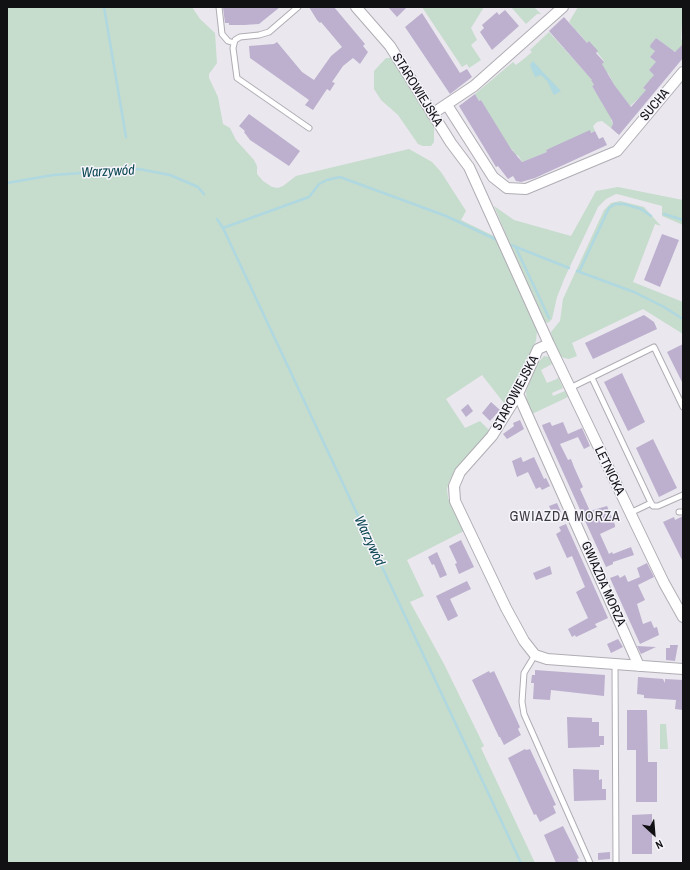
<!DOCTYPE html>
<meta charset="utf-8">
<style>
body{margin:0}
#map{position:relative;width:690px;height:870px;overflow:hidden;background:#eae7ee;font-family:"Archivo Narrow",sans-serif}
canvas{display:block}
.frame{position:absolute;inset:0;border:8px solid #111013;pointer-events:none}
.north{position:absolute;left:634px;top:814px;width:40px;height:40px;-webkit-text-stroke:3px #f7f5fc;paint-order:stroke;rotate:154deg;font-size:11px;font-weight:700;line-height:16px;text-align:center;color:#111013}
.north::after{content:'';display:block;margin:auto;width:14px;height:18px;background:#111013;clip-path:polygon(50% 0,100% 100%,50% 72%,0 100%)}
</style>
<div id="map">
<canvas width="690" height="870"></canvas>
<div class="frame"></div>
<div class="north">N</div>
</div>
<script>
const c = document.querySelector('canvas').getContext('2d');
c.lineJoin = 'round';
function fill(path, color) { c.fillStyle = color; c.fill(path, 'evenodd'); }
const shape = rows => new Path2D(rows.map(r => 'M' + r).join(''));
function trace(path, color, width, dash) { c.strokeStyle = color; c.lineWidth = width; c.lineCap = dash ? 'butt' : 'round'; c.setLineDash(dash || []); c.stroke(path); }
function write(font, color, halo, rows, align = 'center') {
  c.font = font + ' "Archivo Narrow",sans-serif'; c.lineWidth = 3; c.setLineDash([]); c.textBaseline = 'middle'; c.strokeStyle = halo; c.fillStyle = color; for (const [text, x, y, turn = 0] of rows) {
    c.save(); c.translate(x, y); c.rotate((+turn || 0) * Math.PI / 180); c.textAlign = isNaN(turn) ? turn : align; if (halo) c.strokeText(text, 0, 0); c.fillText(text, 0, 0); c.restore();
  }
}
fill(shape([
 [7,7,192,7,200,19,215,33,217,63,209,74,209,78,218,97,223,124,230,128,236,140,254,160,257,166,257,174,263,181,272,187,278,188,283,186,296,176,409,149,432,162,441,172,466,211,461,220,496,237,536,327,537,331,536,341,507,407,482,375,446,399,465,428,480,421,490,431,459,465,449,482,447,489,448,498,464,531,407,560,424,596,410,602,444,664,484,746,481,748,535,863,7,863],
 [422,7,484,7,471,28,477,40,471,45,481,60,469,68,467,64,462,67],
 [511,7,534,7,541,14,537,14,526,24],
 [578,7,683,7,681,39,683,41,683,54,671,50,656,38,651,44,655,51,650,57,657,63,649,70,656,76,643,88,647,91,630,106,617,90,608,73,591,80,594,85,592,86,596,93,598,93,598,96,603,102,602,103,613,119,611,120,613,124,611,128,602,121,597,122,593,126,595,131,546,150,547,152,522,162,518,155,515,156,512,149,510,150,481,100,479,101,475,94,513,62,516,65,525,58,532,52,530,50,549,32,587,74,596,69,604,61,589,42,587,43,577,31,572,29,574,28,569,22],
 [386,58,392,58,434,125,434,142,431,146,423,146,418,144,398,115,381,100,374,89,374,71],
 [618,187,683,200,683,225,662,216,662,206,621,195,616,194,606,199,598,207,565,277,557,297,552,319,548,323,545,322,541,317,494,206,514,220,571,236,596,191],
 [620,201,644,207,661,226,655,224,633,282,683,302,683,334,643,309,572,343,577,356,569,359,564,358,560,356,552,338,551,332,560,321,563,299,604,210,611,203],
 [544,356,549,357,552,364,541,370,547,383,557,379,558,377,563,388,552,393,553,396,565,391,568,397,532,414,527,403,526,392,536,365],
 [660,724,666,724,668,749,660,749]
]), '#c6dccd');
fill(shape([
 [533,61,541,70,561,91,554,95,547,81,541,75,535,77,530,65]
]), '#afd8e0');
trace(shape([
 [104,7,126,137],
 [7,183,53,175,139,169,170,175,198,187,204,194],
 [664,214,683,220],
 [217,219,223,228,521,863],
 [223,228,309,197,319,184,327,180,340,177,446,216,497,240],
 [511,245,569,268],
 [516,248,549,318],
 [577,271,634,292,664,307,683,319],
 [579,272,609,208,615,204,624,204,641,209,651,216]
]), '#afd8e0', 2.5);
fill(shape([
 [223,7,280,7,259,24,244,25,229,25,229,23,225,23],
 [309,7,334,7,365,44,363,46,368,52,360,64,353,58,343,66,332,82,335,83,330,91,327,89,313,110,305,105,309,100,250,58,249,46,274,44,277,42,302,72,314,80,331,56,342,47,321,22,320,23,317,20],
 [388,7,407,7,397,17],
 [505,10,519,26,492,50,480,32,484,28,482,25,497,12,499,15],
 [422,13,460,73,467,69,472,77,450,94,405,27],
 [564,17,587,43,589,41,598,51,596,53,604,62,602,64,615,86,631,107,646,90,643,88,654,75,649,70,656,62,650,57,655,51,650,47,651,44,656,38,675,52,683,44,683,58,619,135,611,128,613,124,612,120,592,86,594,85,591,80,592,80,549,31],
 [475,94,479,101,481,100,511,149,522,162,547,152,546,150,590,130,591,133,595,131,599,139,603,137,607,145,535,178,521,182,516,181,513,176,508,179,498,166,496,167,459,106],
 [249,114,300,151,289,166,250,140,244,132,245,131,239,126],
 [662,234,679,240,660,287,644,280],
 [644,315,654,322,657,329,593,359,585,343],
 [683,344,683,384,667,352],
 [622,373,645,422,628,431,604,382],
 [491,402,500,410,490,421,482,413],
 [468,404,473,411,466,417,461,410],
 [520,420,524,429,507,439,503,434,514,426,513,423],
 [550,422,552,426,563,422,568,434,582,428,590,446,584,449,578,437,560,444,568,460,571,459,574,467,583,487,580,489,590,511,607,506,615,525,615,527,600,534,609,554,612,552,613,554,631,547,634,555,613,562,613,564,606,567,543,428,542,425],
 [653,439,677,488,659,497,636,448],
 [521,457,523,462,534,457,544,479,546,478,550,486,542,490,540,487,536,489,528,472,517,477,512,461],
 [557,503,561,512,553,515,549,506],
 [683,516,683,562,663,522,674,517,675,520],
 [566,524,608,618,595,624,597,627,576,637,575,635,572,637,568,629,588,618,576,592,585,587,572,556,567,558,556,534,561,531,559,527],
 [461,540,474,567,459,574,455,564,457,563,449,546],
 [437,552,447,575,440,578,434,564,432,565,428,557],
 [647,563,654,577,638,585,645,600,637,604,643,624,651,621,654,628,657,627,659,635,640,644,610,578,618,575,620,578,625,575,628,582,640,577,637,568],
 [550,566,552,574,536,580,533,573],
 [467,581,471,589,450,599,458,616,448,621,436,596],
 [618,639,623,647,611,653,607,644],
 [670,645,678,645,675,661,666,660,666,648,670,648],
 [637,646,656,647,641,654],
 [535,670,605,675,604,696,551,690,550,700,533,699,534,683,531,683,532,675,535,675],
 [489,671,490,673,494,671,520,727,518,729,521,735,504,745,500,737,499,737,472,680],
 [638,677,663,679,665,683,665,679,683,680,683,710,675,709,676,700,644,698,644,695,637,694],
 [627,710,647,710,648,762,657,762,657,802,636,802,636,750,627,750],
 [567,717,592,718,592,722,599,722,599,736,604,736,604,745,600,745,600,747,568,748],
 [525,749,526,750,530,749,556,805,553,806,556,813,540,822,536,814,534,815,508,758],
 [573,769,599,770,599,780,602,779,602,789,606,789,606,800,574,801],
 [652,814,652,854,632,854,632,815],
 [563,826,579,858,577,859,579,863,556,863,544,835],
 [610,852,610,859,598,860,598,853]
]), '#bcb0ce');
const service = shape([
 [219,7,222,34,228,41,234,43],
 [298,7,269,32,259,35,240,37,235,40,233,48,237,78,309,128],
 [592,378,651,503,630,513],
 [570,388,654,347,683,407],
 [651,503,653,506,658,506,683,495],
 [679,512,683,512],
 [535,655,524,673,522,702,524,714,590,863],
 [615,664,616,863]
]);
const minor = shape([
 [356,7,390,46,451,143,469,167,549,344,664,583,683,617],
 [447,105,493,177,507,188,526,189,617,151,683,72],
 [432,114,474,86,563,7],
 [549,344,538,349,518,394,492,436,460,472,454,486,455,501,506,608,524,641,535,655,547,659,683,669],
 [518,394,639,666]
]);
trace(service, '#b0adb4', 7);
trace(minor, '#b0adb4', 12);
trace(service, '#fff', 5);
trace(minor, '#fff', 10);
write('13px', '#111013', '#f7f5fc', [
 ["STAROWIEJSKA",417,90,58],
 ["SUCHA",655,105,-50],
 ["STAROWIEJSKA",516,393,-62],
 ["LETNICKA",609,471,64],
 ["GWIAZDA MORZA",603,584,66]
]);
write('italic 14px', '#0c4751', '#f7f5fc', [
 ["Warzywód",108,172,-3],
 ["Warzywód",369,541,65]
]);
c.letterSpacing = '1px';
write('14px', '#3c3a3f', '#f7f5fc', [
 ["GWIAZDA MORZA",565,517]
]);
c.letterSpacing = '0px';
</script>
